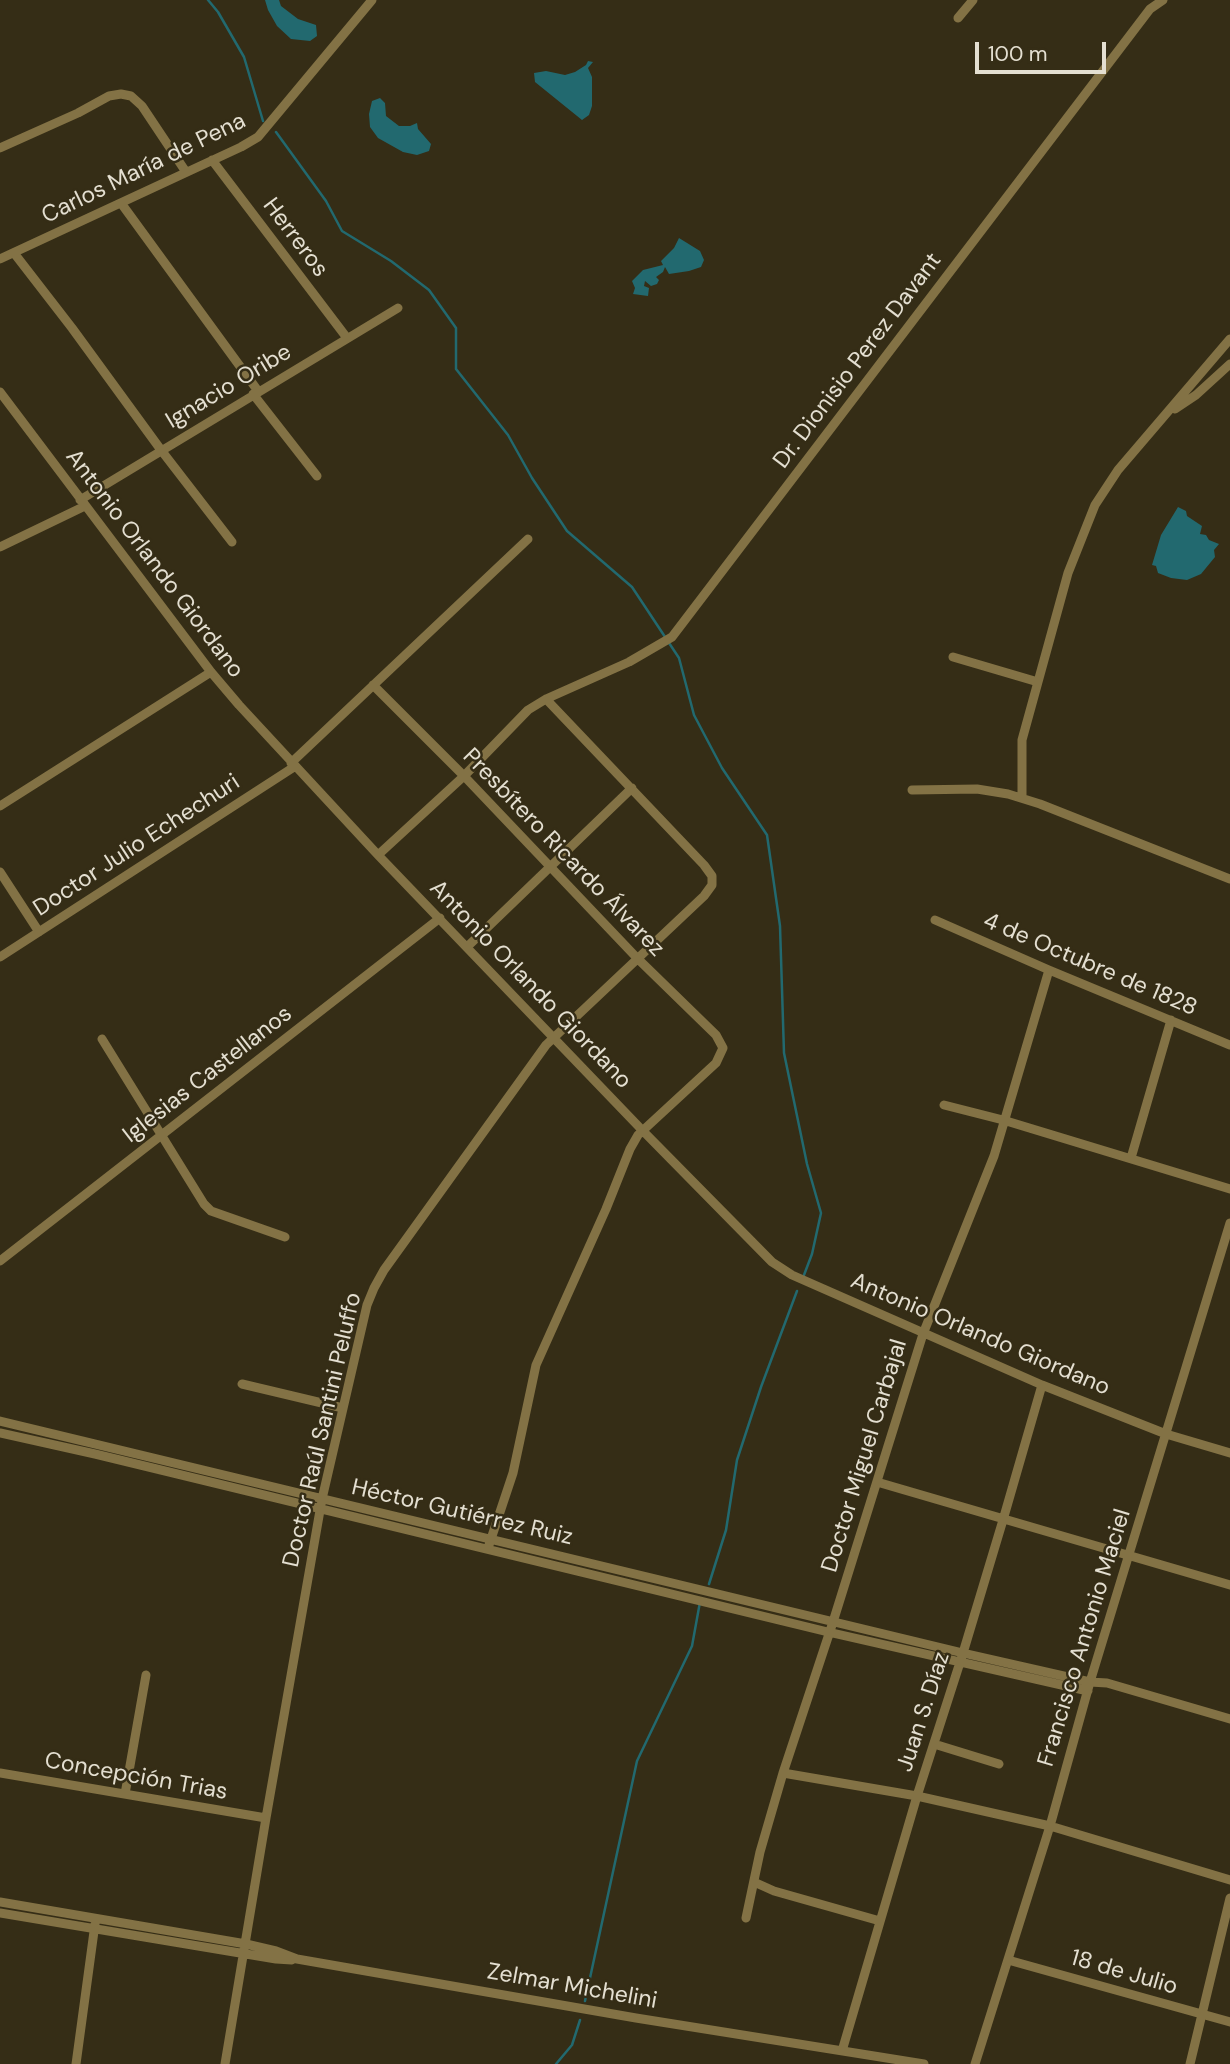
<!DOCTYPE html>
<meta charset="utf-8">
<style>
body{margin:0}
#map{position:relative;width:1230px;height:2064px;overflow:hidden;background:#352d16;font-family:"DM Sans",sans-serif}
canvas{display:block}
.scale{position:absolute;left:975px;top:42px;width:131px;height:32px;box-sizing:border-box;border:4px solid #e4dfd1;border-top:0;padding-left:9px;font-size:21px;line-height:24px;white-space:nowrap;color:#e4dfd1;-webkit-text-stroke:5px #352d16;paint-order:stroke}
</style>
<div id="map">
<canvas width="1230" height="2064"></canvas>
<div class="scale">100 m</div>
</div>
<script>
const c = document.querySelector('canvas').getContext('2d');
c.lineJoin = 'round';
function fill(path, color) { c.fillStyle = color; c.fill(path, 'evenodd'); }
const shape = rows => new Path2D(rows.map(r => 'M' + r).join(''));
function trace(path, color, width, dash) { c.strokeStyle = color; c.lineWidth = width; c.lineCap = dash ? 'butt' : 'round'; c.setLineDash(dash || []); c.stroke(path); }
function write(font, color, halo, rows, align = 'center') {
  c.font = font + ' "DM Sans",sans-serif'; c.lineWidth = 5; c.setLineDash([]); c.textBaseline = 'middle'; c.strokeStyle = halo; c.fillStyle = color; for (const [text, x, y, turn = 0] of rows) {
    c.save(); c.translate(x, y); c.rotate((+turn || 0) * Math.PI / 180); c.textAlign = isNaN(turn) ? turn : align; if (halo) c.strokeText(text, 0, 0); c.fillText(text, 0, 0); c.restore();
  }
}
fill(shape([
 [265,0,279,0,281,6,298,19,316,25,317,36,310,41,291,39,277,26,268,10],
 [588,61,593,62,588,68,592,77,592,106,589,115,582,120,535,82,534,73,546,71,565,75,575,72,586,65],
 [380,98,385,103,386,116,399,126,410,126,417,123,418,129,431,144,429,151,417,155,403,152,378,138,370,127,369,114,372,101],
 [679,238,700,251,704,260,701,267,689,271,669,274,665,267,663,272,656,277,659,280,657,284,651,286,645,281,644,286,649,288,648,296,633,294,635,288,632,281,643,270,663,265,661,261,674,248],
 [1178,507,1186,511,1187,516,1202,526,1200,534,1206,535,1209,540,1219,544,1214,550,1215,557,1201,574,1187,580,1171,578,1158,573,1156,566,1152,565,1161,535]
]), '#22696f');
trace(shape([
 [208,0,218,12,244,57,263,121],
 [276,132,326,201,342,231,391,261,429,290,456,328,456,369,508,435,532,478,567,531,632,587,679,658,694,715,722,768,767,835,780,926,784,1053,807,1164,821,1213,812,1254,804,1275],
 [709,1584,726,1530,737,1460,761,1387,797,1291],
 [585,2001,637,1761,692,1646,700,1602],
 [556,2064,572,2045,580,2020]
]), '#22696f', 2.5);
trace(shape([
 [958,18,973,0],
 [0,148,78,113,109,96,121,94,131,96,142,106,186,172],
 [212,160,347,338],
 [121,203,258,391],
 [14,253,72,328,161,450,232,542],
 [0,259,241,147,258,137,372,0],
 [0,392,211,672,239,705,378,855,643,1131,772,1262,792,1275,1042,1385,1166,1434,1230,1453],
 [253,394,317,476],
 [1175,409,1196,395,1230,364],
 [80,500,398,308],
 [0,547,85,506],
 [953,657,1038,682],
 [373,685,464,776,637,958,716,1035,723,1048,716,1063,638,1135,630,1149,606,1209,536,1365,513,1473,489,1545],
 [291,763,528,539],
 [912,790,977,789,1008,794,1040,804,1230,879],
 [1022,798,1022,740,1068,573,1095,505,1118,470,1230,339],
 [0,806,211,672],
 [378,855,464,776,528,710,546,699,629,662,672,637,1150,9,1163,0],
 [0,872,39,932],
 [935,920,1049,970,1230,1045],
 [467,947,632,788],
 [0,957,294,767],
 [102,1039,204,1204,211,1211,285,1237],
 [944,1105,1003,1120,1230,1189],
 [1131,1158,1171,1020],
 [0,1261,440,918],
 [242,1384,343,1408],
 [0,1421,963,1653,1090,1682,1107,1683,1230,1719],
 [0,1433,95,1454,828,1632,1088,1691],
 [877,1482,1230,1585],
 [934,1744,999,1764],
 [0,1773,266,1818],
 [783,1773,917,1796,1050,1826,1230,1880],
 [125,1794,146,1675],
 [754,1882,774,1891,880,1921],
 [0,1902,246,1944,276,1951,297,1959,636,2018,924,2064],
 [0,1913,276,1959,292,1960],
 [746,1918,760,1852,783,1773,833,1622,923,1334,994,1156,1049,970],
 [1008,1960,1230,2022],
 [842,2051,917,1796,963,1653,1003,1520,1042,1385],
 [76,2064,95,1924],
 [225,2064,266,1818,322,1499,367,1305,374,1288,384,1270,546,1045,704,896,712,885,712,876,704,865,546,699],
 [975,2064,1050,1826,1090,1682,1230,1223],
 [1190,2064,1230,1898]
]), '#837245', 9);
write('23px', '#e4dfd1', '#352d16', [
 ["Carlos María de Pena",144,169,-26],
 ["Herreros",295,238,53],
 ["Dr. Dionisio Perez Davant",858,361,-53],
 ["Ignacio Oribe",229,387,-31],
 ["Antonio Orlando Giordano",154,564,53],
 ["Doctor Julio Echechuri",137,846,-33],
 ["Presbítero Ricardo Álvarez",563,853,46],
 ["4 de Octubre de 1828",1090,965,23],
 ["Antonio Orlando Giordano",530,985,46],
 ["Iglesias Castellanos",208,1075,-38],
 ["Antonio Orlando Giordano",980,1335,23],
 ["Doctor Raúl Santini Peluffo",323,1430,-77],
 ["Doctor Miguel Carbajal",865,1456,-73],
 ["Héctor Gutiérrez Ruiz",462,1513,13],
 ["Francisco Antonio Maciel",1085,1638,-73],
 ["Juan S. Díaz",924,1712,-72],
 ["Concepción Trias",136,1777,10],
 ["18 de Julio",1124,1973,16],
 ["Zelmar Michelini",572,1987,10]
]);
</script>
